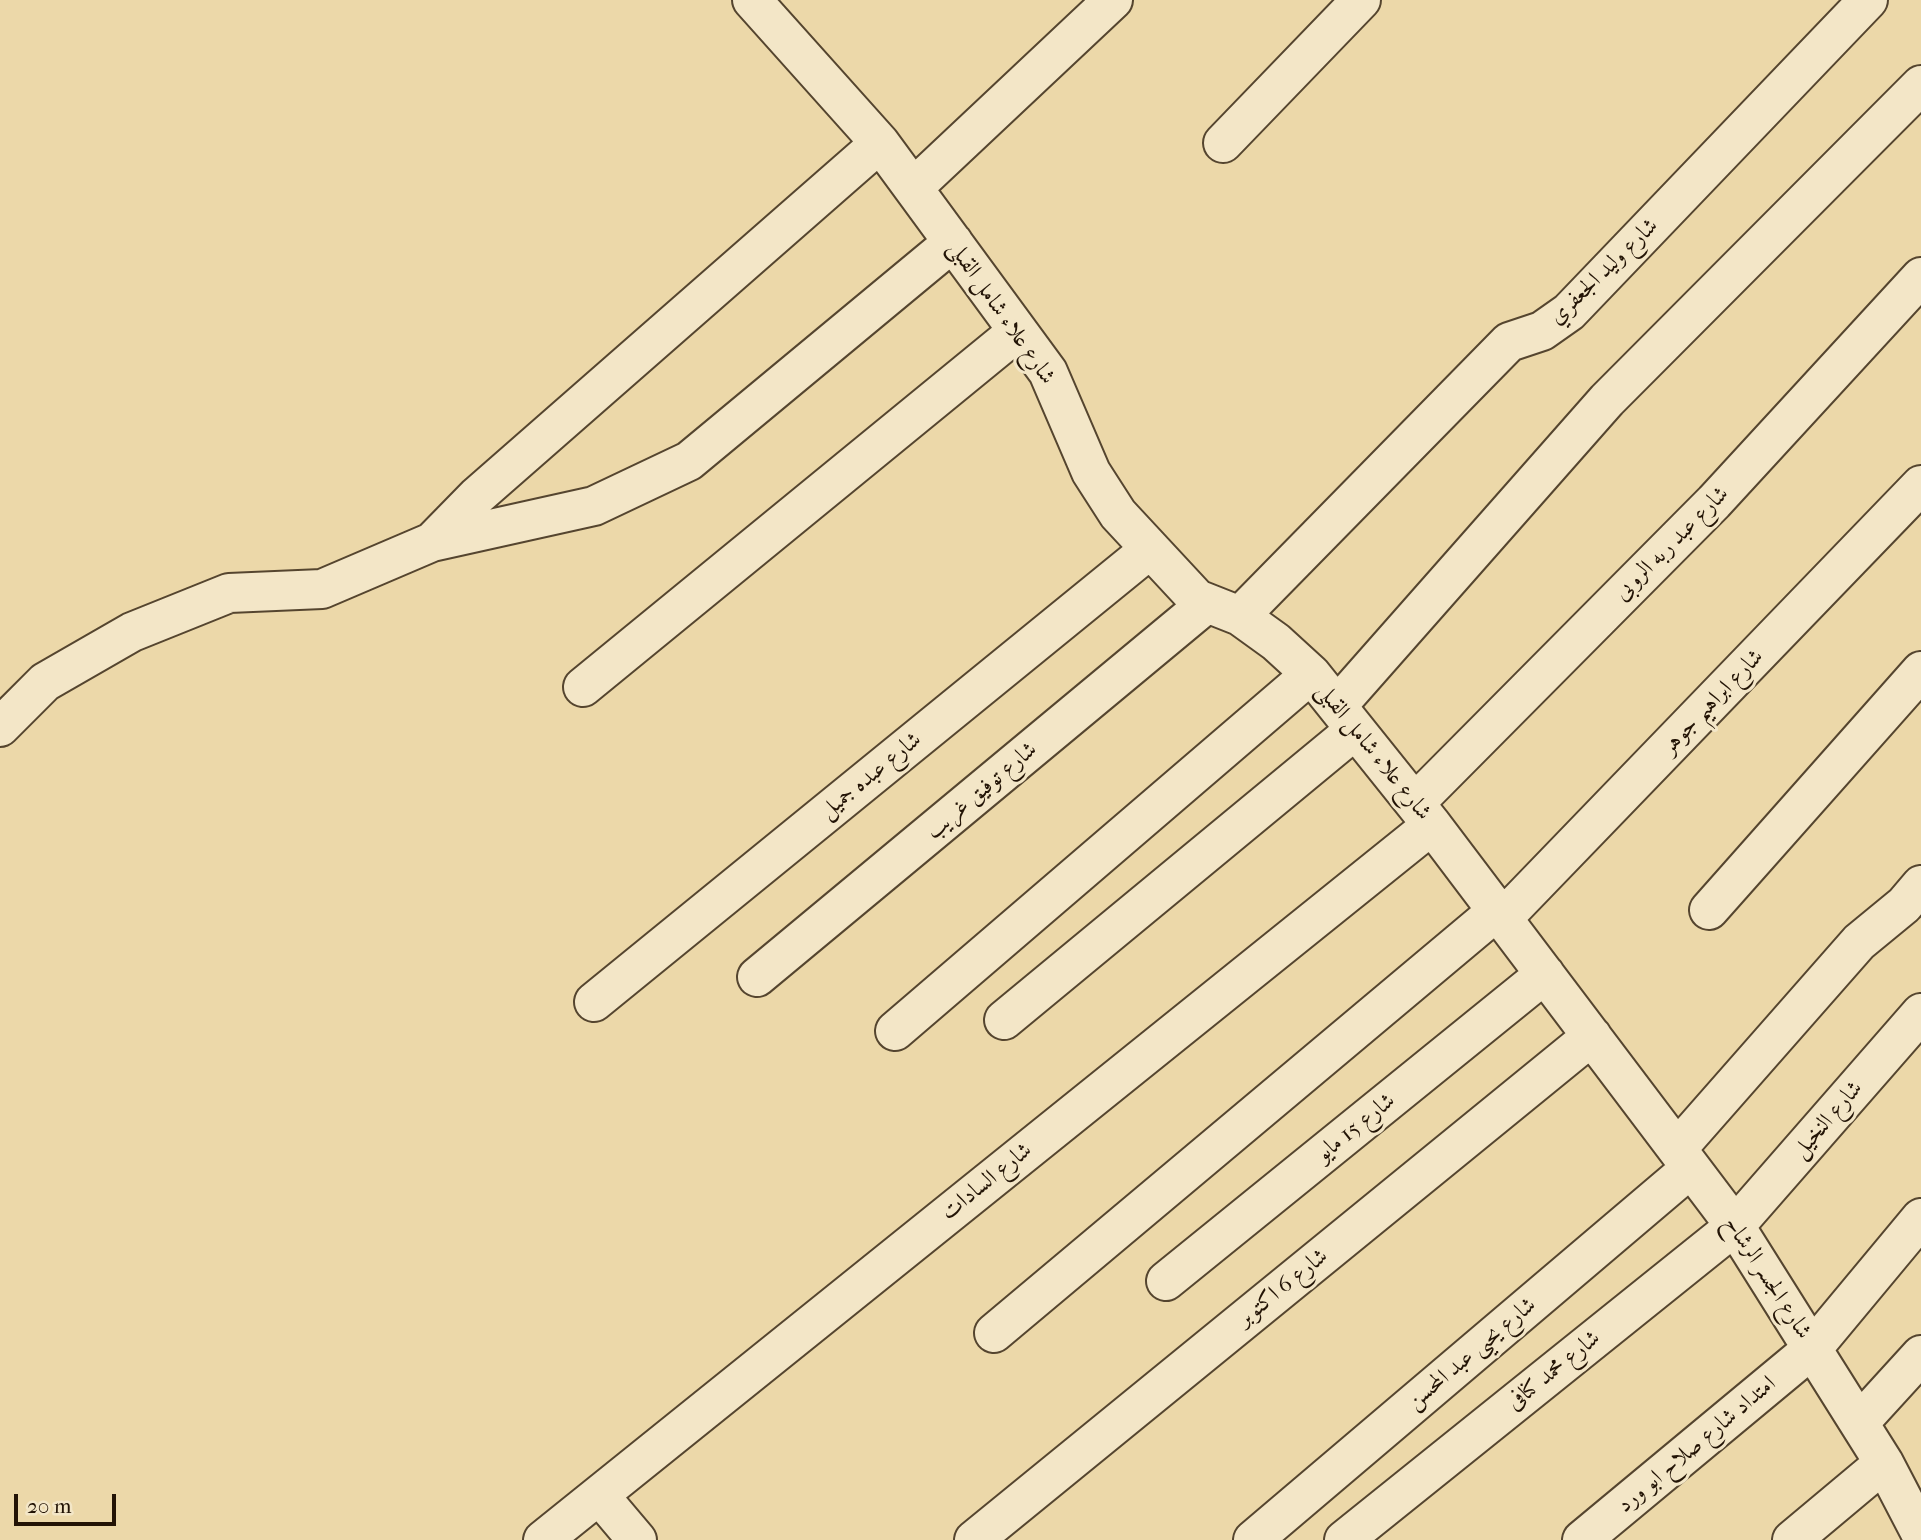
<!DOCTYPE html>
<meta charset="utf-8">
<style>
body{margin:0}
#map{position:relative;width:1921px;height:1540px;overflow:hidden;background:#ecd8a9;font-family:"IM FELL French Canon",serif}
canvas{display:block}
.scale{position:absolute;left:14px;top:1494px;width:102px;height:32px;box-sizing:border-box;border:4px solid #231406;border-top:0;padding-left:9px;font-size:21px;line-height:24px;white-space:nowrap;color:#231406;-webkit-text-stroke:5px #f3e6c7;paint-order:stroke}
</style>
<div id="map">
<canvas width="1921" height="1540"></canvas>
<div class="scale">20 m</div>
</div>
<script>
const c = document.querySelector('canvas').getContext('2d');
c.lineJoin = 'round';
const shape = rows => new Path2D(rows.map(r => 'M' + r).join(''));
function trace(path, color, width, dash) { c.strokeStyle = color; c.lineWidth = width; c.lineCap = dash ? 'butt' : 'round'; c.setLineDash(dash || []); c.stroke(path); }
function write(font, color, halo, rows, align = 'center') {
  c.font = font + ' "IM FELL French Canon",Amiri,serif'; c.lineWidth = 6; c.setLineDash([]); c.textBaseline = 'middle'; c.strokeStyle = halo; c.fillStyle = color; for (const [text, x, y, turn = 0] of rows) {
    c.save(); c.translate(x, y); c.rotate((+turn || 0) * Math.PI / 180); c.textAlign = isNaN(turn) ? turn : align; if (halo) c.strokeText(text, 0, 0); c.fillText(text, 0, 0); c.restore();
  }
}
const minor = shape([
 [752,0,880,143,1048,372,1091,472,1118,514,1197,599,1240,616,1276,642,1311,674,1432,825,1735,1226,1884,1463,1921,1534],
 [1223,143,1361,0],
 [913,188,1113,0],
 [432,542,594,506,689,461,953,242],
 [1240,616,1509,342,1542,331,1569,312,1868,0],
 [583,687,1018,331],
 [1337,706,1607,400,1921,85],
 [0,727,45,682,132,632,229,593,322,589,432,542,477,496,880,143],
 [1415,803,1714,502,1921,277],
 [1709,910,1921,671],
 [1503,918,1921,485],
 [757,977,1206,604],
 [594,1002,1149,550],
 [1004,1020,1355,730],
 [895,1031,1311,674],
 [1677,1149,1859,942,1904,905,1921,885],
 [1166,1281,1545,974],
 [994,1333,1497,911],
 [1859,1423,1921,1355],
 [599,1495,637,1540],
 [543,1540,1432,825],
 [974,1540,1592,1036],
 [1253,1540,1691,1168],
 [1344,1540,1735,1226,1921,1013],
 [1582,1540,1812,1349,1921,1218],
 [1792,1540,1884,1463]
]);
trace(minor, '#55452f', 42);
trace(minor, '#f3e6c7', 38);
write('23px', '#231406', '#f3e6c7', [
 ["شارع وليد الجعفري",1604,272,-44],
 ["شارع علاء شامل القبلى",1001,313,55],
 ["شارع عبد ربه الروبى",1672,544,-45],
 ["شارع ابراهيم جوهر",1713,702,-46],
 ["شارع علاء شامل القبلى",1373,752,51],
 ["شارع عبده جميل",871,776,-39],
 ["شارع توفيق غريب",982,791,-40],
 ["شارع النخيل",1828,1120,-49],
 ["شارع 15 مايو",1356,1128,-39],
 ["شارع السادات",987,1182,-39],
 ["شارع الجسر الرشاح",1767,1278,57],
 ["شارع 6 اكتوبر",1283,1288,-39],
 ["شارع يحيى عبد المحسن",1472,1354,-40],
 ["شارع محمد كنافى",1554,1371,-39],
 ["امتداد شارع صلاح ابو ورد",1697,1445,-40]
]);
</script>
